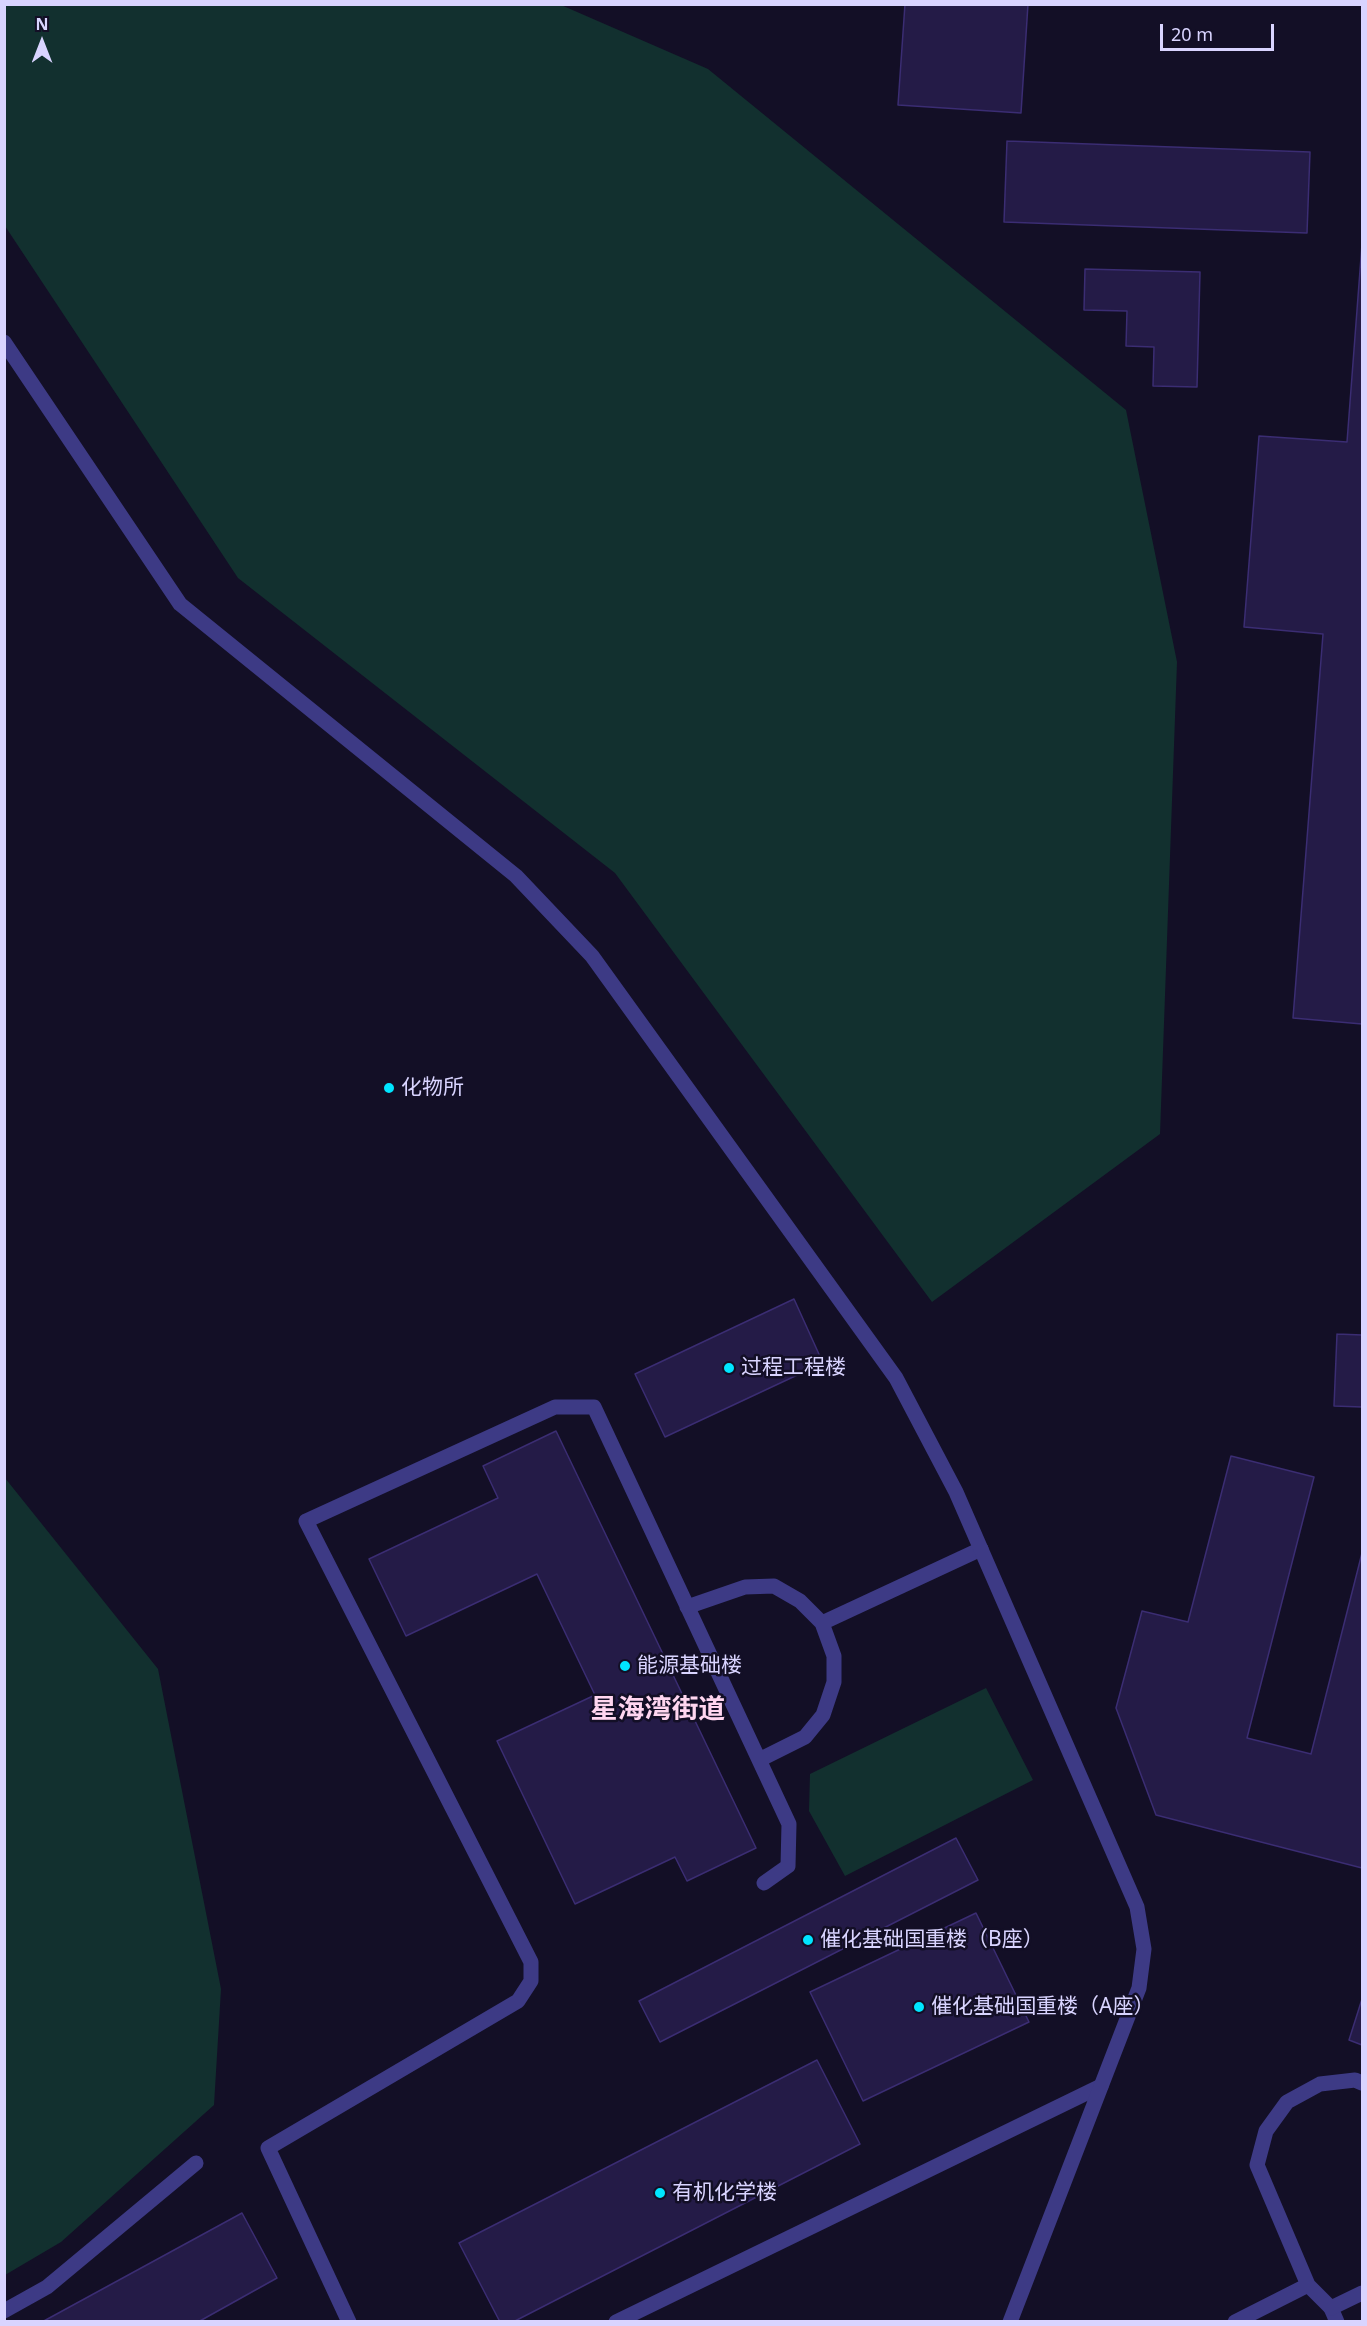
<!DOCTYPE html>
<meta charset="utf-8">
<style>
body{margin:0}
#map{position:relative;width:1367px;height:2326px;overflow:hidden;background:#130f26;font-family:"Noto Sans",sans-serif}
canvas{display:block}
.frame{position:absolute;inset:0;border:6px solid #d9d4ff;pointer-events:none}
.north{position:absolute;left:12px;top:12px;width:60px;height:60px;-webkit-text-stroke:4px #130f26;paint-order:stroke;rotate:0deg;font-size:16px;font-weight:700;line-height:24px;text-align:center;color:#d9d4ff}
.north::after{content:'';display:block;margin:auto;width:21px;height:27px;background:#d9d4ff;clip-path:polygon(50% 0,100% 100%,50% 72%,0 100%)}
.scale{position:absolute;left:1160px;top:24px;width:114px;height:27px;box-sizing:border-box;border:3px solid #d9d4ff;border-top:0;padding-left:8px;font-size:18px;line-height:21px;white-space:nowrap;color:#d9d4ff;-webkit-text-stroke:4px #130f26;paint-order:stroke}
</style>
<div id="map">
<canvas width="1367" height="2326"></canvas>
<div class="frame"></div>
<div class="north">N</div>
<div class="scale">20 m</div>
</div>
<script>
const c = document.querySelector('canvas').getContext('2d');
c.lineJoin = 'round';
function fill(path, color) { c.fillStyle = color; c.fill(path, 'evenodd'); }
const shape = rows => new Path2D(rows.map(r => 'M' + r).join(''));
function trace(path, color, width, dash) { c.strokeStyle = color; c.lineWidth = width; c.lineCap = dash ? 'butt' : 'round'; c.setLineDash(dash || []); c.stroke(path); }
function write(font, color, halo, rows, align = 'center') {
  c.font = font + ' "Noto Sans","Noto Sans SC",sans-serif'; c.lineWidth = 5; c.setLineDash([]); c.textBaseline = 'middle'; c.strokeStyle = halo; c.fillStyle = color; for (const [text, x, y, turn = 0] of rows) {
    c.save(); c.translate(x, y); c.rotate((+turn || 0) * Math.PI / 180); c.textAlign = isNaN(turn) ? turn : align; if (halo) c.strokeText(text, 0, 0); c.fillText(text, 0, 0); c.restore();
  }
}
fill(shape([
 [4,5,561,5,708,69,1126,410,1177,662,1160,1134,932,1302,615,873,238,578,5,226],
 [5,1478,158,1669,221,1989,214,2105,61,2242,5,2275],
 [986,1688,1033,1780,845,1876,809,1811,810,1774]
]), '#12302f');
const building = shape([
 [905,4,1028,4,1021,113,898,105,905,4],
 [1007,141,1310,152,1307,233,1004,222,1007,141],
 [1362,244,1362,1024,1293,1018,1323,634,1244,627,1259,436,1347,442,1362,244],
 [1085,269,1200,272,1197,387,1153,386,1154,347,1126,346,1127,311,1084,310,1085,269],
 [794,1299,823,1363,665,1437,635,1374,794,1299],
 [1337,1334,1362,1335,1362,1407,1334,1406,1337,1334],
 [556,1431,756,1848,687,1881,675,1857,575,1904,497,1741,595,1695,537,1574,406,1636,369,1559,498,1498,483,1466,556,1431],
 [1231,1456,1314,1477,1247,1738,1311,1754,1362,1553,1362,1868,1156,1815,1116,1708,1142,1611,1188,1622,1231,1456],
 [956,1838,978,1880,660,2042,639,2001,956,1838],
 [976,1913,1029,2022,863,2101,810,1992,976,1913],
 [1362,1999,1362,2045,1349,2040,1362,1999],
 [817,2060,860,2144,513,2322,500,2322,459,2243,817,2060],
 [242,2213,277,2278,198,2322,42,2322,242,2213]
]);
fill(building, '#241b47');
trace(building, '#3b2d73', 1.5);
trace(shape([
 [687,1607,745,1587,774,1586,800,1601,822,1623,834,1656,834,1682,823,1715,805,1737,759,1760],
 [822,1623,981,1549],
 [1331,2308,1337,2322],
 [349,2322,268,2148,518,2001,531,1981,531,1962,306,1521,555,1407,594,1407,789,1824,788,1866,764,1883],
 [616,2322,1101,2086]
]), '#3d3a85', 15);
trace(shape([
 [4,342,180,604,516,876,592,956,896,1378,956,1492,1137,1907,1144,1949,1139,1988,1010,2322],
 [1362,2083,1355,2080,1320,2084,1287,2102,1266,2131,1257,2165,1308,2285,1331,2308,1362,2293],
 [4,2311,47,2287,196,2163],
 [1235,2322,1308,2285]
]), '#3d3a85', 15);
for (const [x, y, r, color] of [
 [389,1088,6,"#00e5ff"],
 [729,1368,6,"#00e5ff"],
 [625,1666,6,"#00e5ff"],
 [808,1940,6,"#00e5ff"],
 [919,2007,6,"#00e5ff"],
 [660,2193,6,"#00e5ff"]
]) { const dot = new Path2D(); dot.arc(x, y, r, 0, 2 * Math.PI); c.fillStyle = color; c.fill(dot); trace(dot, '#130f26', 2); }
write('21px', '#d9d4ff', '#130f26', [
 ["化物所",401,1088],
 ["过程工程楼",741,1368],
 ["能源基础楼",637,1666],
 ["催化基础国重楼（B座）",820,1940],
 ["催化基础国重楼（A座）",931,2007],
 ["有机化学楼",672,2193]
], 'left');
write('bold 27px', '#ffd6f0', '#130f26', [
 ["星海湾街道",658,1710]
]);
</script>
